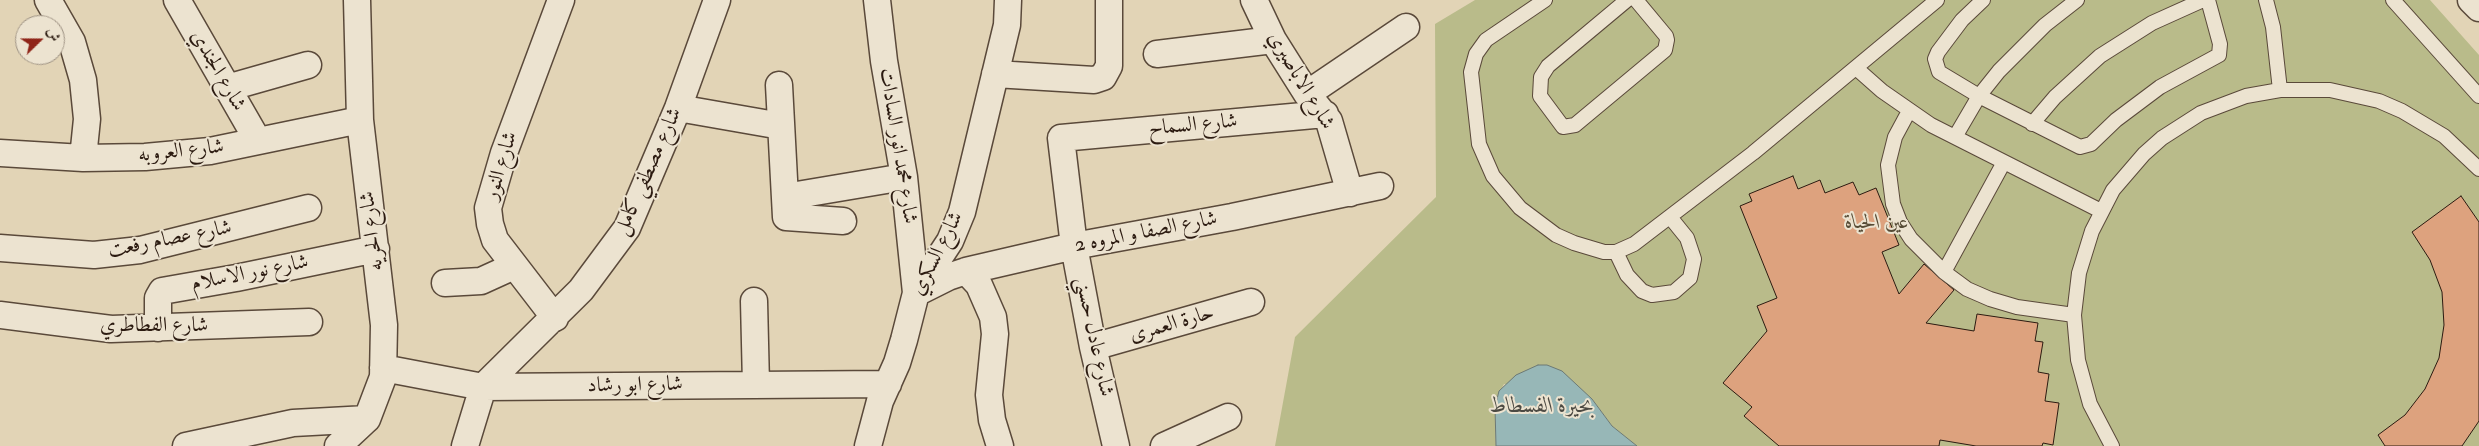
<!DOCTYPE html>
<meta charset="utf-8">
<style>
body{margin:0}
#map{position:relative;width:2479px;height:446px;overflow:hidden;background:#e2d4b6;font-family:"IM FELL Double Pica",Amiri,serif}
canvas{display:block}
.north{position:absolute;left:15px;top:15px;width:50px;height:50px;box-sizing:border-box;background:#ece3d0;border:1px solid #9f9384;border-radius:50%;rotate:68deg;font-size:14px;font-weight:700;line-height:20px;text-align:center;color:#2c1b11}
.north::after{content:'';display:block;margin:auto;width:18px;height:22px;background:#8f2418;clip-path:polygon(50% 0,100% 100%,50% 72%,0 100%)}
</style>
<div id="map">
<canvas width="2479" height="446"></canvas>
<div class="north">ش</div>
</div>
<script>
const c = document.querySelector('canvas').getContext('2d');
c.lineJoin = 'round';
function fill(path, color) { c.fillStyle = color; c.fill(path, 'evenodd'); }
const shape = rows => new Path2D(rows.map(r => 'M' + r).join(''));
function trace(path, color, width, dash) { c.strokeStyle = color; c.lineWidth = width; c.lineCap = dash ? 'butt' : 'round'; c.setLineDash(dash || []); c.stroke(path); }
function write(font, color, halo, rows, align = 'center') {
  c.font = font + ' "IM FELL Double Pica",Amiri,serif'; c.lineWidth = 4; c.setLineDash([]); c.textBaseline = 'middle'; c.strokeStyle = halo; c.fillStyle = color; for (const [text, x, y, turn = 0] of rows) {
    c.save(); c.translate(x, y); c.rotate((+turn || 0) * Math.PI / 180); c.textAlign = isNaN(turn) ? turn : align; if (halo) c.strokeText(text, 0, 0); c.fillText(text, 0, 0); c.restore();
  }
}
fill(shape([
 [1475,0,2430,0,2479,55,2479,446,1637,446,1612,426,1592,399,1504,384,1496,399,1495,407,1496,446,1275,446,1295,337,1436,197,1435,24]
]), '#b9bb8a');
const water = shape([
 [1538,365,1547,365,1562,371,1592,399,1612,426,1637,446,1496,446,1495,407,1499,391,1516,375,1538,365]
]);
fill(water, '#97b7b7');
trace(water, '#6c7975', 1);
const building = shape([
 [1793,176,1798,189,1820,180,1825,193,1853,182,1859,195,1876,188,1899,245,1882,252,1899,294,1924,264,1954,290,1926,323,1974,331,1977,314,2038,323,2035,341,2043,342,2038,372,2049,374,2045,401,2059,403,2053,445,2043,443,2042,446,1976,446,1940,440,1939,446,1779,446,1744,416,1752,407,1723,383,1767,331,1757,306,1777,298,1740,206,1752,201,1749,194,1793,176],
 [2461,196,2479,222,2479,421,2462,446,2385,446,2378,435,2405,415,2425,389,2439,358,2444,325,2442,292,2430,260,2412,232,2461,196]
]);
fill(building, '#dda27e');
trace(building, '#2c1b11', 1);
const lane = shape([
 [1545,0,1486,40,1476,54,1471,72,1479,144,1493,176,1520,208,1556,235,1574,243,1604,252,1616,252,1634,244,1753,153,1937,0],
 [1627,0,1548,66,1541,77,1540,96,1563,127,1575,125,1665,50,1667,40,1666,36,1636,0],
 [1983,0,1962,20,1938,52,1935,59,1939,72,1979,96,2080,147,2091,144,2116,120,2160,87,2219,55,2220,44,2208,0],
 [2266,0,2273,27,2280,90],
 [2393,0,2479,96],
 [1856,68,1882,91,1931,125,2101,211],
 [1909,111,1895,137,1888,165,1893,204,1900,222,1911,239,1944,272,1967,289,1990,299,2017,307,2074,315],
 [2032,124,2055,97,2100,56,2152,23,2203,0],
 [1955,137,1979,96,1999,71,2045,25,2077,0],
 [1616,252,1627,275,1642,291,1652,295,1674,292,1690,278,1694,259,1687,238,1670,217],
 [1944,272,2004,162],
 [2112,446,2090,404,2078,360,2074,315,2079,273,2092,231,2113,190,2144,154,2162,138,2201,113,2246,96,2280,90,2330,90,2379,101,2402,111,2444,136,2479,169]
]);
const street = shape([
 [48,0,72,42,83,80,87,119,83,158],
 [177,0,258,141],
 [877,0,884,61,904,177,916,293,948,277,966,271,1074,246,1232,217,1380,186],
 [1254,0,1273,40,1307,94,1329,121,1350,193],
 [2471,0,2479,8],
 [1157,54,1273,40],
 [995,74,1094,80,1103,77,1109,66,1109,0],
 [779,85,786,217,843,221],
 [227,88,308,65],
 [1307,94,1406,27],
 [678,108,781,126],
 [0,153,83,158,145,157,210,151,360,120],
 [785,197,904,177],
 [0,248,94,255,140,250,308,208],
 [966,271,979,285,993,317,995,334,989,395,992,420,1000,446],
 [445,283,481,281,514,266],
 [754,301,756,385],
 [0,315,111,329,309,322],
 [555,318,495,240,490,224,488,208,504,153,561,0],
 [158,328,158,298,162,291,236,278,376,249],
 [1093,347,1251,302],
 [383,368,483,387,888,384],
 [186,446,293,423,367,419],
 [338,446,367,419,383,377,384,325,360,120,357,0],
 [465,446,483,387,581,290,627,228,678,108,717,0],
 [868,446,880,401,897,363,904,340,916,293,950,241,962,212,1007,25,1008,0],
 [1116,446,1093,347,1074,246,1061,138,1325,114],
 [1164,446,1228,417]
]);
trace(lane, '#5a493a', 16);
trace(street, '#5a493a', 29);
trace(lane, '#ece3d0', 14);
trace(street, '#ece3d0', 26);
write('21px', '#2c1b11', '#ece3d0', [
 ["شارع الجندي",217,71,60],
 ["شارع الاباصيري",1300,81,59],
 ["شارع السماح",1193,126,-5],
 ["شارع محمد انور السادات",897,146,81],
 ["شارع العروبه",181,152,-6],
 ["شارع النور",502,166,-73],
 ["شارع مصطفي كامل",649,172,-66],
 ["شارع الحريه",373,231,-97],
 ["شارع الصفا و المروه 2",1146,233,-11],
 ["شارع عصام رفعت",170,240,-11],
 ["شارع السكري",938,254,-63],
 ["شارع نور الاسلام",250,274,-11],
 ["حارة العمرى",1172,325,-16],
 ["شارع الفطاطري",154,326],
 ["شارع عادل حسني",1093,337,78],
 ["شارع ابو رشاد",635,386,-1]
]);
write('italic 21px', '#564b35', '#ece3d0', [
 ["عين الحياة",1877,223]
]);
write('italic 22px', '#4c4a43', '#ece3d0', [
 ["بحيرة الفسطاط",1542,407]
]);
</script>
